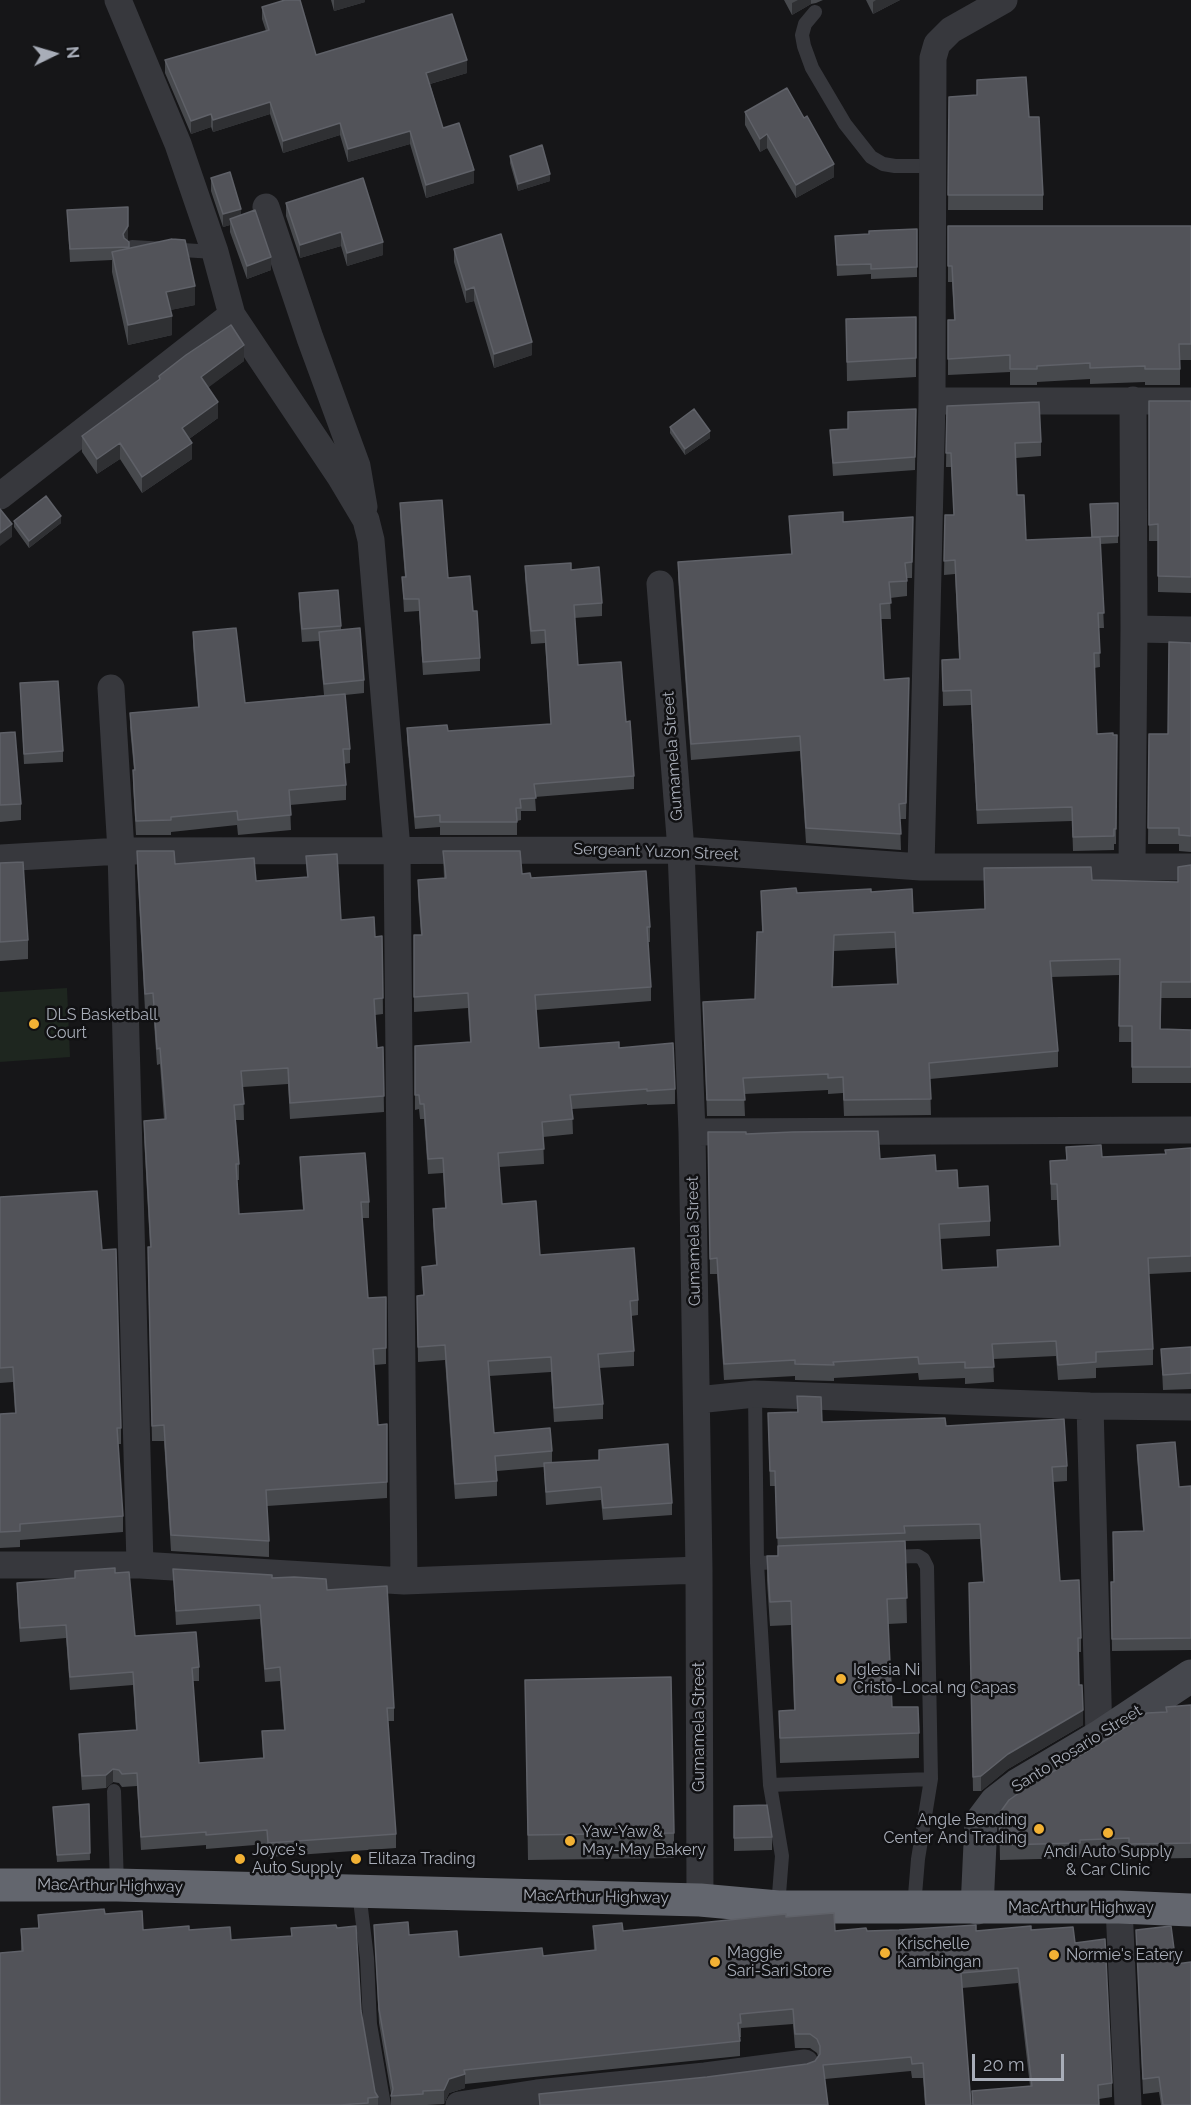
<!DOCTYPE html>
<style>
body{margin:0}
#map{position:relative;width:1191px;height:2105px;overflow:hidden;background:#161618;font-family:Raleway,sans-serif}
canvas{display:block}
.north{position:absolute;left:24px;top:24px;width:60px;height:60px;-webkit-text-stroke:4px #111113;paint-order:stroke;rotate:85deg;font-size:16px;font-weight:700;line-height:24px;text-align:center;color:#a8adb8}
.north::after{content:'';display:block;margin:auto;width:21px;height:27px;background:#a8adb8;clip-path:polygon(50% 0,100% 100%,50% 72%,0 100%)}
.scale{position:absolute;left:972px;top:2054px;width:92px;height:27px;box-sizing:border-box;border:3px solid #a8adb8;border-top:0;padding-left:8px;font-size:18px;line-height:21px;white-space:nowrap;color:#a8adb8;-webkit-text-stroke:4px #111113;paint-order:stroke}
</style>
<div id="map">
<canvas width="1191" height="2105"></canvas>
<div class="north">N</div>
<div class="scale">20 m</div>
</div>
<script>
const c = document.querySelector('canvas').getContext('2d');
c.lineJoin = 'round';
function fill(path, color) { c.fillStyle = color; c.fill(path, 'evenodd'); }
const shape = rows => new Path2D(rows.map(r => 'M' + r).join(''));
function trace(path, color, width, dash) { c.strokeStyle = color; c.lineWidth = width; c.lineCap = dash ? 'butt' : 'round'; c.setLineDash(dash || []); c.stroke(path); }
function write(font, color, halo, rows, align = 'center') {
  c.font = font + ' Raleway,sans-serif'; c.lineWidth = 5; c.setLineDash([]); c.textBaseline = 'middle'; c.strokeStyle = halo; c.fillStyle = color; for (const [text, x, y, turn = 0] of rows) {
    c.save(); c.translate(x, y); c.rotate((+turn || 0) * Math.PI / 180); c.textAlign = isNaN(turn) ? turn : align; if (halo) c.strokeText(text, 0, 0); c.fillText(text, 0, 0); c.restore();
  }
}
fill(shape([
 [67,988,70,1057,0,1062,0,992]
]), '#1e261f');
trace(shape([
 [815,12,805,24,802,35,804,46,812,68,845,124,871,157,883,164,895,166,933,166],
 [132,247,215,252],
 [755,1394,757,1563,770,1785,782,1856,778,1907],
 [888,1557,918,1556,923,1559,927,1567,931,1779,918,1859,914,1907],
 [757,1563,785,1562],
 [770,1785,931,1779],
 [114,1791,117,1885],
 [359,1892,367,1958,370,2024,384,2105]
]), '#37383d', 14);
trace(shape([
 [118,0,178,144,215,252,232,315,341,478,366,520,371,540,397,849,404,1581],
 [266,207,310,338,357,466,364,507],
 [932,401,1191,401],
 [0,496,232,315],
 [660,584,681,850,692,1132,699,1570,700,1900],
 [1134,629,1191,630],
 [111,688,121,851,140,1565],
 [0,858,121,851,681,850,921,867,1191,867],
 [1132,866,1134,629,1133,400],
 [921,867,932,401,933,58,937,44,951,30,1004,0],
 [692,1132,1191,1130],
 [697,1400,755,1394,1090,1406,1191,1407],
 [1090,1406,1099,1737],
 [0,1565,140,1565,404,1581,699,1570],
 [1119,1907,1128,2105],
 [459,2105,537,2093,705,2076,805,2063]
]), '#37383d', 27);
trace(shape([
 [977,1908,981,1822,996,1802,1018,1785,1099,1737,1191,1676]
]), '#45474d', 33);
trace(shape([
 [0,1885,117,1885,700,1900,778,1907,1119,1907,1191,1910]
]), '#63666e', 33);
fill(shape([
 [331,0,365,0,365,2,334,11],
 [784,0,823,0,816,3,811,4,792,15],
 [866,0,900,0,873,14],
 [262,7,316,55,467,73,430,84,443,128,474,183,426,198,410,144,348,162,340,135,283,153,270,114,213,132,211,127,191,134,165,73,165,60,266,31,262,19],
 [977,80,1029,117,1043,195,1043,210,948,210,949,97,977,95],
 [745,112,834,177,796,198,767,148,760,152,745,125],
 [510,156,550,181,518,191,510,163],
 [211,178,241,215,271,270,247,279,230,232,230,225,223,227,211,191],
 [286,203,383,255,347,266,341,246,300,258,286,216],
 [67,210,128,239,127,241,129,249,195,305,170,310,172,335,128,345,112,272,112,260,70,262],
 [948,226,1191,226,1191,360,1180,360,1180,385,1145,385,1145,382,1090,384,1090,379,1037,382,1037,385,1010,385,1010,372,948,375,948,320,954,320,952,282,948,282],
 [917,229,917,277,871,279,871,274,837,276,835,236,869,234],
 [454,249,532,355,494,368,474,301,466,303,454,262],
 [916,317,916,377,847,381,846,319],
 [244,361,208,387,218,418,189,439,192,459,142,493,120,459,97,474,82,452,82,436,159,380,159,376],
 [1149,401,1191,401,1191,593,1158,592,1158,541,1149,541],
 [947,406,1041,442,1041,456,1016,458,1017,495,1026,540,1091,537,1118,503,1118,543,1100,544,1104,628,1099,628,1100,667,1094,668,1097,734,1117,735,1116,844,1114,844,1114,850,1073,851,1072,821,977,824,971,705,943,706,942,660,959,659,955,574,944,575,945,515,954,515,951,467,946,467],
 [916,409,915,470,833,476,830,430,848,429],
 [670,427,710,438,685,455,670,433],
 [400,503,448,578,473,611,480,658,480,671,423,675,419,611,404,612,402,577,405,577,400,516],
 [789,516,843,522,913,517,912,578,907,578,907,596,890,598,891,619,881,619,884,680,909,678,906,819,900,819,901,850,806,843,800,751,691,760,678,578,678,562,791,554],
 [14,521,61,523,29,548,14,527],
 [525,566,571,570,602,603,602,616,574,618,578,665,626,722,634,776,634,789,535,797,536,811,521,811,521,820,517,821,517,835,440,835,440,827,415,829,407,740,407,728,448,731,551,724,545,643,531,644,525,578],
 [299,593,341,626,341,630,364,680,364,693,345,695,350,749,350,763,344,764,346,785,346,800,290,805,291,830,238,835,237,825,171,832,171,835,136,835,133,785,133,770,134,770,130,728,130,713,198,707,193,646,193,632,245,703,324,695,319,641,302,642,299,606],
 [1191,643,1191,852,1179,851,1179,844,1148,844,1149,734,1168,734],
 [20,683,63,751,63,762,24,764],
 [0,733,21,804,21,820,0,822],
 [137,851,175,864,256,881,307,877,306,856,341,920,375,937,382,936,383,1014,375,1015,377,1048,383,1047,384,1112,290,1119,288,1084,243,1087,244,1120,236,1120,239,1164,239,1180,237,1180,239,1214,303,1210,300,1173,300,1157,369,1202,369,1218,362,1218,368,1298,386,1297,386,1364,374,1365,378,1425,387,1424,387,1498,267,1506,269,1541,269,1557,171,1551,164,1441,152,1441,148,1263,150,1247,144,1137,144,1121,164,1119,160,1064,157,1065,153,1009,145,1010,137,867],
 [443,851,522,874,531,878,650,927,650,942,648,942,651,987,651,1001,536,1010,539,1048,619,1048,675,1089,675,1104,647,1105,647,1104,572,1109,573,1134,543,1137,544,1164,499,1167,502,1204,540,1255,638,1300,638,1315,631,1316,634,1351,634,1366,599,1368,603,1404,603,1419,554,1422,551,1372,489,1376,494,1433,552,1451,552,1463,599,1460,599,1450,672,1503,672,1515,603,1520,601,1500,546,1505,544,1467,497,1471,497,1496,455,1499,445,1360,418,1362,417,1296,423,1295,422,1267,436,1265,433,1224,433,1209,445,1208,443,1173,428,1174,424,1119,420,1119,419,1109,415,1110,415,1046,470,1042,468,1008,414,1012,414,935,421,935,418,895,418,880,444,878],
 [0,863,28,940,28,959,0,961],
 [1191,865,1191,998,1161,998,1161,1029,1191,1030,1191,1083,1132,1083,1132,1042,1119,1042,1120,975,1051,977,1058,1051,1058,1067,930,1079,931,1115,844,1116,843,1093,828,1094,828,1090,744,1094,745,1116,707,1116,703,1002,755,999,762,932,761,891,797,893,871,892,913,913,985,909,984,868,1092,880,1178,882],
 [895,948,897,984,833,987,834,951],
 [708,1132,746,1134,880,1159,936,1171,958,1188,990,1221,990,1236,940,1239,942,1270,997,1267,997,1250,1059,1246,1057,1200,1051,1200,1050,1161,1066,1160,1066,1147,1102,1157,1165,1154,1191,1148,1191,1272,1149,1274,1153,1349,1153,1365,1096,1368,1096,1378,1058,1380,1056,1356,993,1359,994,1382,965,1384,965,1378,919,1380,918,1373,834,1378,834,1381,795,1380,795,1376,724,1380,717,1274,710,1274],
 [0,1197,102,1250,121,1428,121,1444,118,1444,123,1516,123,1532,20,1540,20,1547,0,1548,0,1414,15,1413,13,1382,0,1383],
 [1191,1347,1191,1389,1163,1390,1161,1349],
 [797,1396,822,1422,946,1426,1067,1466,1067,1481,1053,1482,1060,1581,1081,1638,1081,1652,1078,1652,1079,1685,1083,1725,1008,1769,981,1791,973,1791,969,1598,983,1582,980,1539,905,1541,907,1623,888,1624,892,1707,919,1733,919,1758,780,1763,779,1711,794,1710,791,1625,770,1626,767,1581,767,1556,778,1556,778,1553,775,1486,770,1486,768,1413,797,1412],
 [1137,1445,1179,1487,1191,1486,1191,1650,1112,1651,1111,1582,1114,1582,1143,1531,1137,1457],
 [173,1569,272,1578,327,1590,394,1708,394,1721,388,1721,396,1834,396,1848,268,1857,267,1844,206,1849,206,1845,141,1850,137,1786,122,1787,119,1783,113,1782,106,1788,82,1790,79,1748,79,1734,136,1730,133,1685,70,1690,66,1638,20,1642,17,1596,17,1583,75,1578,75,1571,115,1573,135,1636,199,1667,199,1681,193,1681,199,1763,263,1758,262,1731,284,1730,280,1681,265,1682,260,1619,176,1625],
 [525,1680,674,1833,674,1858,528,1860],
 [1191,1705,1191,1858,1129,1859,1129,1853,1080,1855,1080,1858,1000,1860,999,1814,1166,1712],
 [89,1804,90,1860,57,1862,53,1807],
 [734,1806,772,1837,772,1850,734,1851],
 [105,1914,143,1930,189,1930,231,1940,291,1936,291,1928,337,1928,361,2011,375,2092,378,2097,378,2105,0,2105,21,1951,21,1929,38,1928,38,1915],
 [786,1917,835,1931,867,1931,1031,1930,1075,1943,1112,2083,1112,2097,1099,2099,1099,2105,972,2105,972,2091,1030,2086,1018,1983,962,1988,971,2105,925,2105,923,2078,912,2078,911,2071,825,2079,828,2105,539,2105,539,2094,707,2077,807,2064,815,2061,818,2056,817,2053,810,2048,795,2048,793,2024,741,2028,741,2037,740,2037,740,2056,465,2084,465,2088,449,2093,444,2104,427,2105,391,2105,391,2094,379,2023,374,1925,409,1935,459,1957,543,1956,594,1950,593,1926,623,1931],
 [1136,1930,1191,2105,1161,2105,1159,2092,1143,2094]
]), '#47494d');
fill(shape([
 [334,0,365,0,365,2,334,11],
 [798,0,811,0,811,4,792,15,792,3],
 [876,0,900,0,873,14,873,2],
 [467,60,467,73,426,85,426,73],
 [270,102,270,114,213,132,213,120],
 [211,114,211,127,191,134,191,121],
 [340,123,340,135,283,153,283,141],
 [410,131,410,144,348,162,348,149],
 [767,134,767,148,760,152,760,139],
 [834,164,834,177,796,198,796,185],
 [474,170,474,183,426,198,426,185],
 [550,174,550,181,518,191,518,184],
 [241,209,241,222,230,219,230,225,223,227,223,214],
 [128,226,128,239,123,247,123,234],
 [341,232,341,246,300,258,300,245],
 [383,242,383,255,347,266,347,253],
 [271,257,271,270,247,279,247,266],
 [195,286,195,305,166,311,166,292],
 [474,287,474,301,466,303,466,290],
 [172,316,172,335,128,345,128,325],
 [532,342,532,355,494,368,494,354],
 [244,345,244,361,201,393,201,377],
 [218,402,218,418,182,444,182,428],
 [710,431,710,438,685,455,685,449],
 [120,443,120,459,97,474,97,459],
 [192,443,192,459,142,493,142,477],
 [61,516,61,523,29,548,29,541],
 [12,524,12,537,0,546,0,533],
 [1083,1710,1083,1725,1008,1769,981,1791,981,1776,1008,1754],
 [113,1769,113,1782,106,1788,106,1775],
 [465,2074,465,2088,449,2093,444,2104,444,2090,449,2079]
]), '#2f3033');
const building = shape([
 [285,0,300,0,316,55,452,14,467,60,426,73,443,128,459,123,474,170,426,185,410,131,348,149,340,123,283,141,270,102,213,120,211,114,191,121,165,60,269,30,262,7,285,0],
 [1026,77,1029,117,1039,117,1043,195,948,195,949,97,977,95,977,80,1026,77],
 [787,88,804,118,807,116,834,164,796,185,767,134,760,139,745,112,787,88],
 [542,145,550,174,518,184,510,156,542,145],
 [230,172,241,209,223,214,211,178,230,172],
 [363,178,383,242,347,253,341,232,300,245,286,203,363,178],
 [128,207,128,226,123,234,124,238,129,242,129,247,70,249,67,210,128,207],
 [255,210,271,257,247,266,230,219,255,210],
 [948,226,1191,226,1191,344,1179,344,1180,369,1145,369,1145,366,1090,368,1090,363,1037,366,1037,369,1010,369,1010,355,948,359,948,320,955,320,952,266,948,266,948,226],
 [917,229,917,267,871,269,871,264,837,265,835,236,869,234,869,231,917,229],
 [501,234,532,342,494,354,474,287,466,290,454,249,501,234],
 [172,239,185,240,195,286,166,292,172,316,128,325,112,252,172,239],
 [916,317,916,358,847,362,846,319,916,317],
 [231,325,244,345,201,377,218,402,182,428,192,443,142,477,120,443,97,459,82,436,160,379,159,376,186,355,231,325],
 [1149,401,1191,401,1191,577,1158,576,1158,524,1149,525,1149,401],
 [1039,402,1041,442,1015,443,1017,495,1024,495,1026,540,1100,537,1104,613,1098,613,1100,653,1094,653,1097,734,1113,733,1113,735,1117,735,1116,829,1114,829,1114,836,1073,837,1072,807,977,810,971,690,943,691,942,660,960,659,955,560,944,561,945,515,954,515,951,453,946,453,947,406,1039,402],
 [694,409,710,431,685,449,670,427,694,409],
 [916,409,915,457,833,463,830,430,848,429,848,412,916,409],
 [46,496,61,516,29,541,14,521,46,496],
 [442,500,448,578,470,576,473,611,477,611,480,658,423,662,419,599,404,599,402,577,406,577,400,503,442,500],
 [1118,503,1118,536,1092,537,1090,504,1118,503],
 [0,509,12,524,0,533,0,509],
 [843,512,843,522,913,517,912,562,905,563,907,581,889,582,891,603,880,604,884,680,909,678,906,803,899,804,901,834,806,828,800,736,691,744,678,562,792,554,789,516,843,512],
 [571,563,571,570,599,567,602,603,574,605,578,665,621,662,626,722,630,721,634,776,534,784,536,798,520,799,521,808,516,808,517,822,440,822,440,815,415,817,407,728,447,725,448,731,551,724,545,630,531,631,525,566,571,563],
 [338,590,341,626,302,629,299,593,338,590],
 [236,628,245,703,345,694,350,749,343,749,346,785,289,790,291,815,238,820,237,811,171,817,171,820,136,821,133,770,135,770,130,713,199,707,193,632,236,628],
 [360,628,364,680,324,684,319,632,360,628],
 [1169,642,1191,643,1191,836,1179,835,1179,828,1148,828,1149,734,1168,734,1169,642],
 [58,681,63,751,24,754,20,683,58,681],
 [15,732,21,804,0,805,0,733,15,732],
 [137,851,174,851,175,864,254,858,256,881,308,877,306,856,337,854,341,920,374,917,375,937,382,936,383,998,374,999,377,1048,383,1047,384,1096,290,1103,288,1068,241,1071,244,1104,234,1105,239,1164,236,1164,239,1214,304,1210,300,1157,365,1153,369,1202,361,1202,368,1298,386,1297,386,1348,373,1349,378,1425,387,1424,387,1482,266,1490,269,1541,171,1535,164,1425,152,1426,148,1247,151,1247,144,1121,166,1119,160,1048,157,1049,153,993,145,994,137,851],
 [443,851,520,851,522,874,530,873,531,878,646,871,650,927,647,927,651,987,535,995,539,1048,619,1042,619,1048,673,1043,675,1089,647,1091,647,1089,570,1095,573,1119,542,1122,544,1149,498,1153,502,1204,536,1201,540,1255,634,1248,638,1300,630,1301,634,1351,598,1354,603,1404,554,1408,551,1357,488,1361,494,1433,550,1428,552,1451,495,1456,497,1481,455,1484,445,1345,418,1347,417,1296,424,1295,422,1267,437,1265,433,1209,446,1208,443,1158,428,1159,424,1104,420,1104,419,1095,415,1095,415,1046,471,1042,468,993,414,997,414,935,422,935,418,880,446,878,443,851],
 [23,862,28,940,0,942,0,863,23,862],
 [1191,865,1191,982,1161,982,1160,1029,1191,1030,1191,1067,1132,1067,1132,1026,1119,1026,1120,959,1050,961,1058,1051,929,1063,931,1099,844,1100,843,1077,828,1078,828,1074,743,1078,745,1100,707,1100,703,1002,755,999,757,932,763,932,761,891,796,888,797,893,871,889,871,892,912,889,913,913,985,909,984,868,1091,867,1092,880,1178,882,1178,867,1191,865],
 [895,932,898,984,832,987,834,935,895,932],
 [878,1131,880,1159,935,1155,936,1171,957,1170,958,1188,988,1186,990,1221,939,1224,942,1270,998,1267,997,1250,1060,1246,1057,1184,1051,1184,1050,1161,1067,1160,1066,1147,1101,1145,1102,1157,1166,1154,1165,1150,1191,1148,1191,1256,1148,1258,1153,1349,1096,1352,1096,1362,1058,1365,1056,1341,992,1344,994,1367,965,1368,965,1362,919,1364,918,1357,833,1362,834,1365,795,1364,795,1360,724,1364,717,1258,710,1259,708,1132,746,1132,746,1134,793,1132,878,1131],
 [97,1191,102,1250,116,1249,121,1428,117,1428,123,1516,20,1524,20,1531,0,1532,0,1414,16,1413,13,1367,0,1368,0,1197,97,1191],
 [1191,1347,1191,1373,1163,1375,1161,1349,1191,1347],
 [797,1396,821,1397,822,1422,945,1418,946,1426,1064,1419,1067,1466,1052,1467,1056,1525,1060,1581,1079,1580,1081,1638,1078,1638,1079,1685,1082,1685,1083,1710,1008,1754,981,1776,973,1777,969,1583,984,1582,980,1524,904,1526,905,1533,777,1538,775,1471,770,1471,768,1413,798,1412,797,1396],
 [1175,1442,1179,1487,1191,1486,1191,1638,1112,1639,1111,1582,1114,1582,1113,1532,1144,1531,1137,1445,1175,1442],
 [668,1444,672,1503,603,1508,601,1487,546,1492,544,1463,599,1460,599,1450,668,1444],
 [905,1541,907,1598,887,1599,892,1707,918,1707,919,1733,780,1738,779,1711,795,1710,791,1601,770,1602,767,1556,778,1556,778,1546,905,1541],
 [115,1568,115,1573,129,1572,135,1636,196,1632,199,1667,192,1668,199,1763,264,1758,262,1731,285,1730,280,1667,265,1669,260,1605,176,1611,173,1569,272,1575,272,1578,294,1577,326,1579,327,1590,387,1586,394,1708,387,1708,396,1834,268,1843,267,1830,206,1835,206,1832,141,1837,137,1773,122,1774,119,1770,113,1769,106,1775,82,1776,79,1734,137,1730,133,1672,70,1677,66,1625,20,1628,17,1583,75,1578,75,1571,115,1568],
 [671,1677,674,1833,528,1835,525,1680,671,1677],
 [1191,1705,1191,1843,1129,1844,1129,1838,1080,1840,1080,1843,1000,1845,999,1814,1009,1800,1029,1786,1109,1738,1147,1713,1167,1712,1166,1707,1191,1705],
 [89,1804,90,1853,57,1855,53,1807,89,1804],
 [767,1805,772,1837,734,1838,734,1806,767,1805],
 [104,1909,105,1914,142,1911,143,1930,189,1926,189,1930,230,1927,231,1940,292,1936,291,1928,336,1925,337,1928,356,1926,361,2011,375,2092,378,2097,368,2098,368,2103,340,2105,0,2105,0,1953,23,1951,21,1929,39,1928,38,1915,104,1909],
 [834,1913,835,1931,866,1928,867,1931,899,1930,976,1925,976,1931,1031,1926,1031,1930,1073,1927,1075,1943,1105,1939,1112,2083,1098,2085,1099,2105,973,2105,972,2091,1032,2086,1018,1968,961,1973,971,2105,926,2105,923,2063,912,2064,911,2057,823,2065,828,2105,540,2105,539,2094,707,2077,807,2064,815,2061,820,2054,820,2046,817,2039,810,2034,795,2034,793,2009,740,2014,741,2023,738,2023,740,2041,464,2070,465,2074,449,2079,444,2090,423,2091,423,2094,391,2096,393,2089,379,2009,374,1925,408,1922,409,1935,457,1931,459,1957,542,1948,543,1956,596,1950,593,1926,622,1923,623,1931,786,1914,786,1917,834,1913],
 [1171,1926,1176,1964,1191,1962,1191,2105,1163,2105,1159,2077,1143,2079,1136,1930,1171,1926]
]);
fill(building, '#525359');
trace(building, '#5f6168', 1.5);
for (const [x, y, r, color] of [
 [34,1024,6,"#f2b134"],
 [841,1679,6,"#f2b134"],
 [1039,1829,6,"#f2b134"],
 [1108,1833,6,"#f2b134"],
 [570,1841,6,"#f2b134"],
 [240,1859,6,"#f2b134"],
 [356,1859,6,"#f2b134"],
 [885,1953,6,"#f2b134"],
 [1054,1955,6,"#f2b134"],
 [715,1962,6,"#f2b134"]
]) { const dot = new Path2D(); dot.arc(x, y, r, 0, 2 * Math.PI); c.fillStyle = color; c.fill(dot); trace(dot, '#111113', 2); }
write('16px', '#a8adb8', '#111113', [
 ["Gumamela Street",673,756,-94],
 ["Sergeant Yuzon Street",656,852,2],
 ["Gumamela Street",694,1241,-91],
 ["Gumamela Street",699,1727,-90],
 ["Santo Rosario Street",1077,1749,-32],
 ["MacArthur Highway",110,1886,1],
 ["MacArthur Highway",596,1897,1],
 ["MacArthur Highway",1081,1908]
]);
write('16px', '#a8adb8', '#111113', [
 ["DLS Basketball",46,1015],
 ["Court",46,1033],
 ["Iglesia Ni",853,1670],
 ["Cristo-Local ng Capas",853,1688],
 ["Angle Bending",1027,1820,"right"],
 ["Center And Trading",1027,1838,"right"],
 ["Yaw-Yaw &",582,1832],
 ["May-May Bakery",582,1850],
 ["Joyce's",252,1850],
 ["Auto Supply",252,1868],
 ["Andi Auto Supply",1108,1852,"center"],
 ["& Car Clinic",1108,1870,"center"],
 ["Elitaza Trading",368,1859],
 ["Krischelle",897,1944],
 ["Kambingan",897,1962],
 ["Maggie",727,1953],
 ["Sari-Sari Store",727,1971],
 ["Normie's Eatery",1066,1955]
], 'left');
</script>
